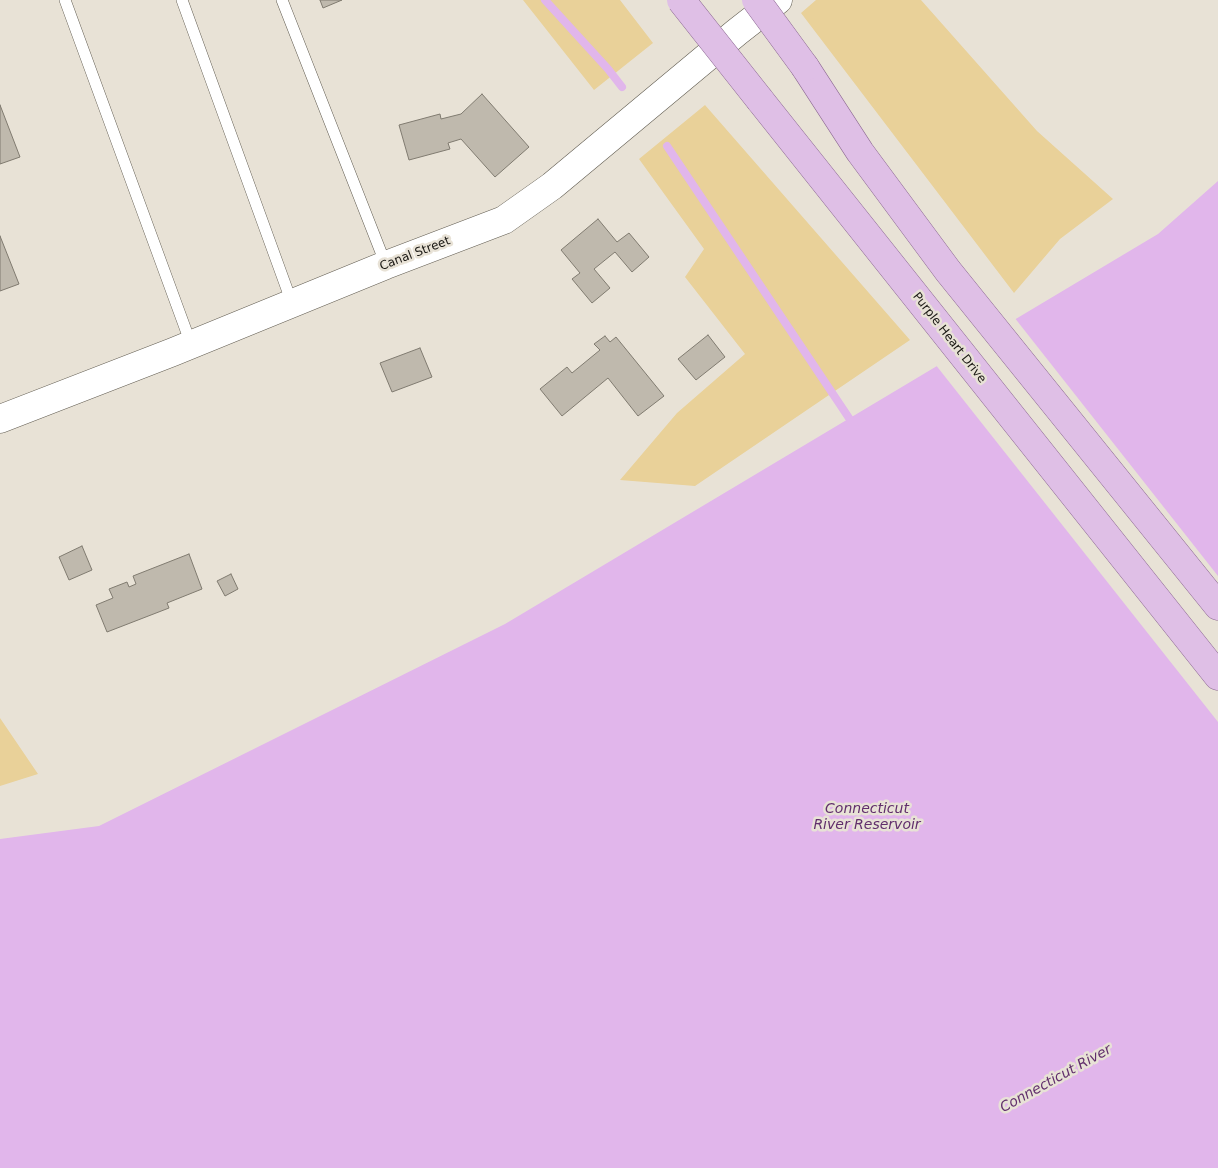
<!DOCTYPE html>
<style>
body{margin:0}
canvas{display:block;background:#e8e2d6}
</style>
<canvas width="1218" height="1168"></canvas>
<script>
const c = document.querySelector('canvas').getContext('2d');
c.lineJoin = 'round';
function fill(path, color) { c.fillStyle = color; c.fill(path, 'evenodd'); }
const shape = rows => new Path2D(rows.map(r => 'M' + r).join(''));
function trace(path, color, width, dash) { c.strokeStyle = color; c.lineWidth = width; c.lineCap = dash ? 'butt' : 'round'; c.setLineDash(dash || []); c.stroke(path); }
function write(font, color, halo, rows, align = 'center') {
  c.font = font + ' "DejaVu Sans",sans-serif'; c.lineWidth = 5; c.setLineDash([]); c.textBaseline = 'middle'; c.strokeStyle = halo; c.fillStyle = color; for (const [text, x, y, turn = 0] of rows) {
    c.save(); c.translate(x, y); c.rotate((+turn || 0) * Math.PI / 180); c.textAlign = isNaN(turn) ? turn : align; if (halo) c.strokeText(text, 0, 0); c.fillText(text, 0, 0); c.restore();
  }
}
fill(shape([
 [523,0,620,0,653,43,594,90],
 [816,0,921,0,1037,131,1113,199,1060,239,1014,293,801,13],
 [705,105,910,340,695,486,620,480,677,413,745,354,685,277,704,249,639,159],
 [0,718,38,774,0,786]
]), '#e9d199');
fill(shape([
 [1218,181,1218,1168,0,1168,0,839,99,826,505,624,1158,234]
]), '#e1b6eb');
fill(shape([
 [1014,317,1218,576,1218,722,935,364]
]), '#e8e2d6');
trace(shape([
 [545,0,608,69,622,87],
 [667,146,855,427]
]), '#e1b6eb', 8);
const building = shape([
 [320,0,342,0,323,8,320,0],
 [482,94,529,147,495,177,461,139,448,143,450,149,409,160,399,125,440,114,441,119,461,114,482,94],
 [0,105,20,157,0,164,0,105],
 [598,219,617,242,629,233,649,257,632,272,615,252,594,269,610,288,592,303,572,279,580,273,561,250,598,219],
 [0,236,19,284,0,291,0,236],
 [708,335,725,357,696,380,678,359,708,335],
 [605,336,610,342,616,337,664,396,638,416,608,378,562,416,540,389,567,367,572,373,600,350,594,344,605,336],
 [420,348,432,377,392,392,380,363,420,348],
 [82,546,92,570,69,580,59,557,82,546],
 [189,554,202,589,167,603,169,608,107,632,96,605,113,598,109,589,127,582,129,587,136,584,133,576,189,554],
 [231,574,238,589,225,596,217,581,231,574]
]);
fill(building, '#bfb9ad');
trace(building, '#807b70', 1);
const service = shape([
 [65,0,191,344],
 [182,0,292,303],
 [282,0,386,265]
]);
const tertiary = shape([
 [0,419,173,352,386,265,504,220,552,186,737,32,778,0]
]);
const primary = shape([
 [805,67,860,152,948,271,1218,606],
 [760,100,1218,676]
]);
trace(service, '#625d52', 12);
trace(tertiary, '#625d52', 29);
trace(primary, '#8c6992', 29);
trace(service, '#fff', 11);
trace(tertiary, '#fff', 28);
trace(primary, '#dfbfe6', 28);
const primaryBridge = shape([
 [681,0,760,100],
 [756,0,805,67]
]);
trace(primaryBridge, '#8c6992', 29, []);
trace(primaryBridge, '#dfbfe6', 28);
write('12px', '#191713', '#e8e2d6', [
 ["Canal Street",415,254,-21],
 ["Purple Heart Drive",949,338,52]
]);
write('italic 14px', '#612e6c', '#e8e2d6', [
 ["Connecticut",867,809],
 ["River Reservoir",867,825],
 ["Connecticut River",1056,1079,-29]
]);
</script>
